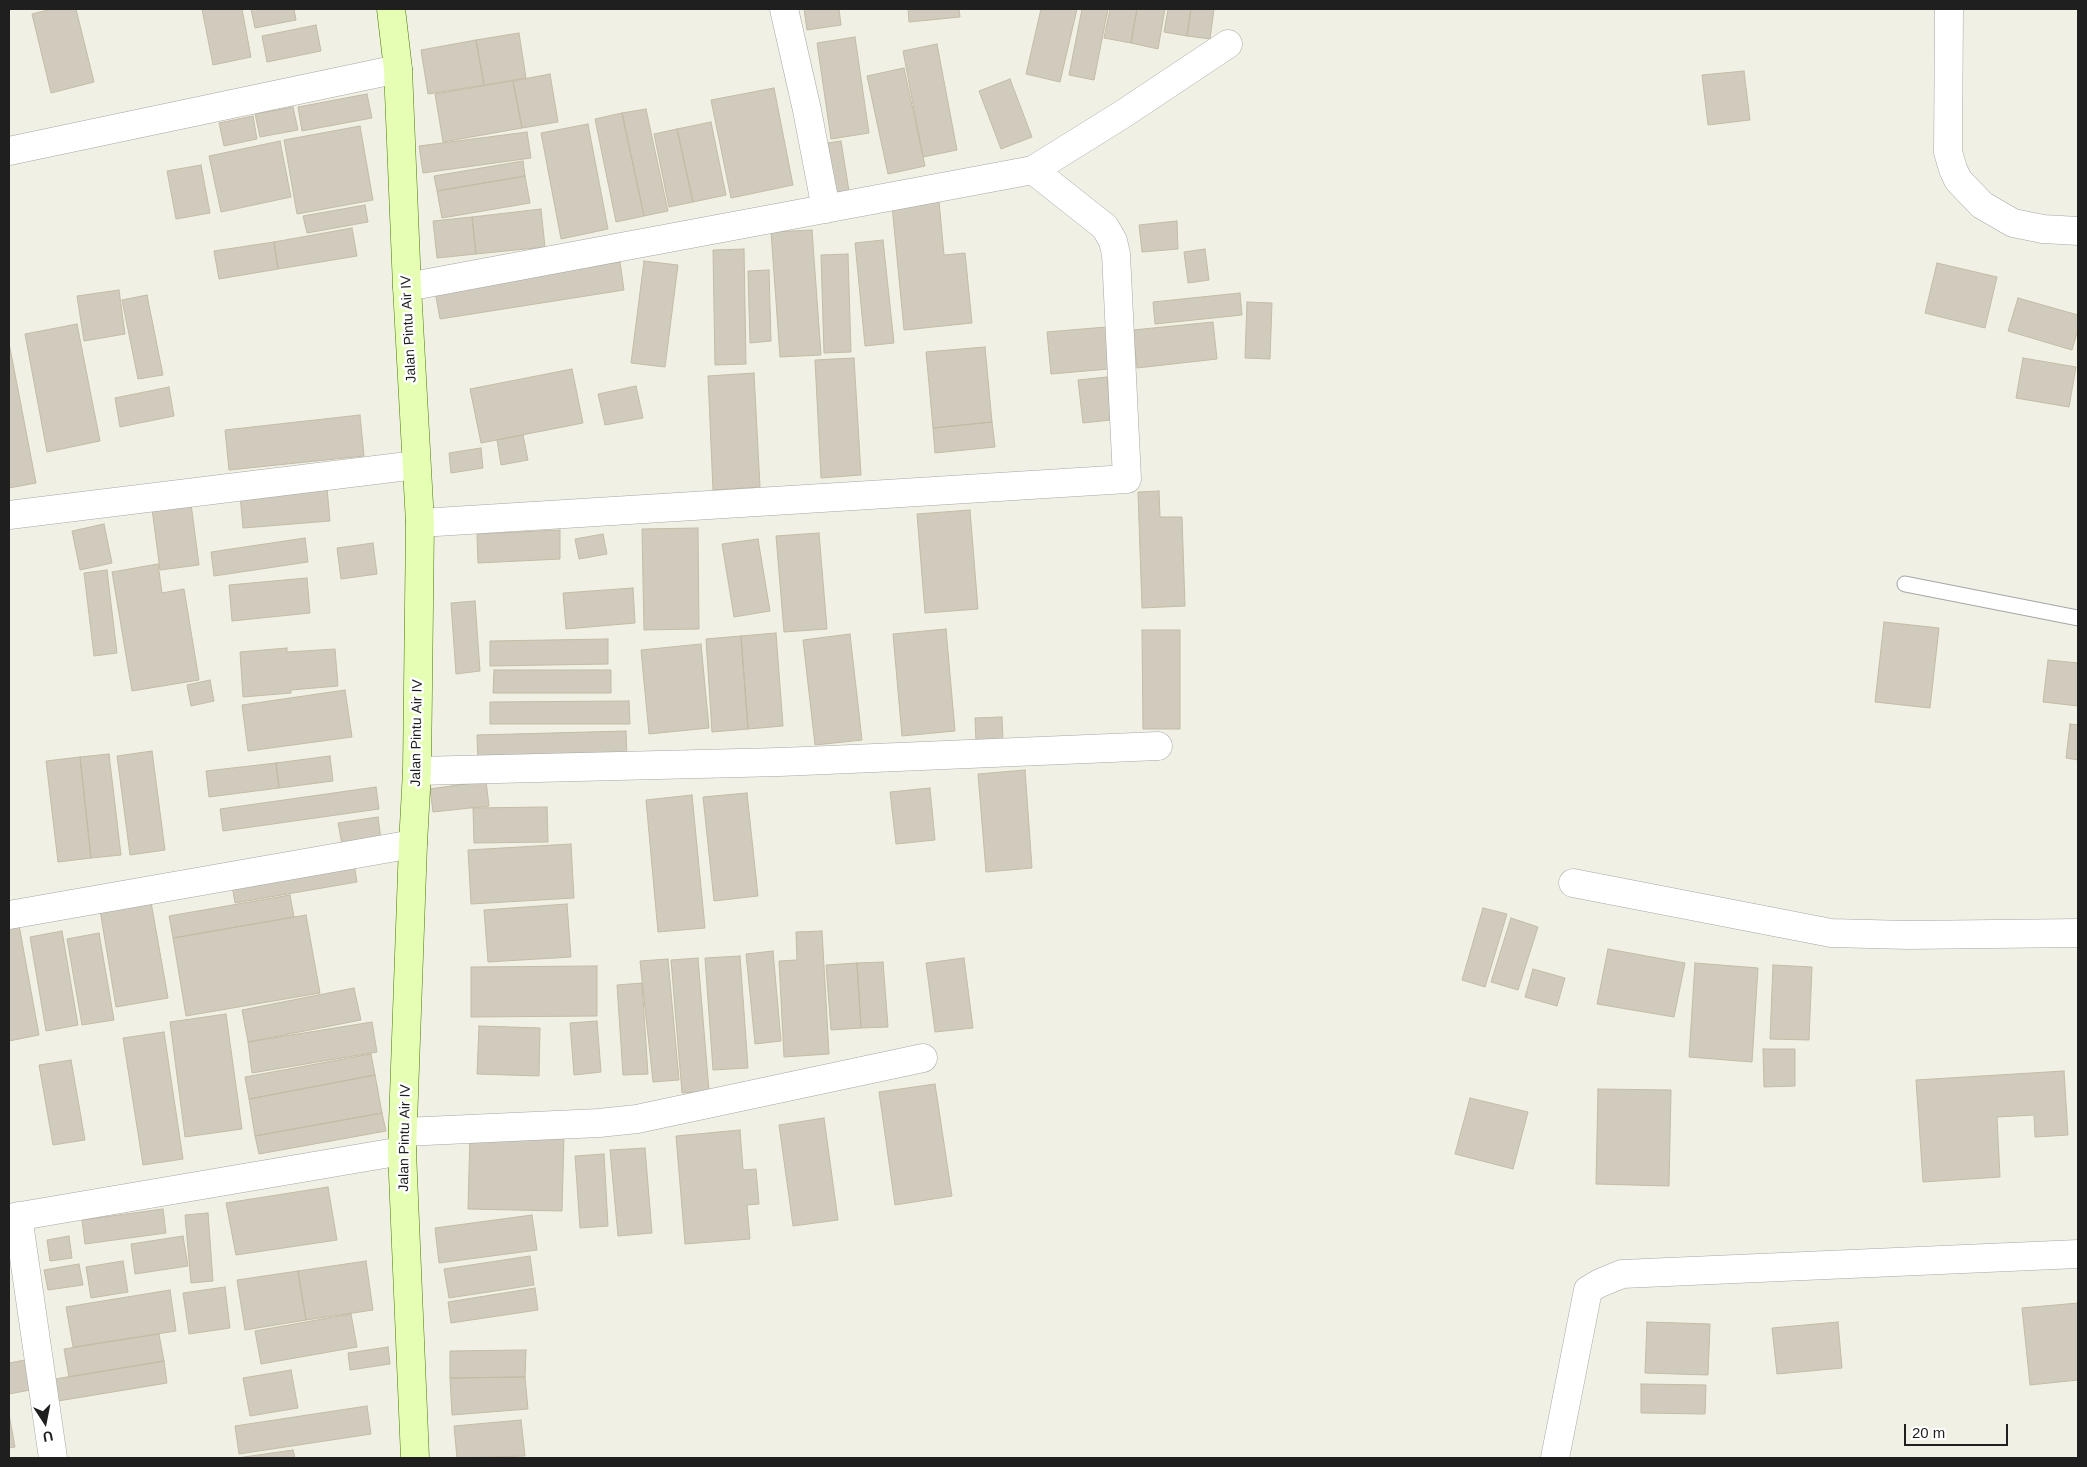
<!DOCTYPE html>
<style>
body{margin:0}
#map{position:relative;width:2087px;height:1467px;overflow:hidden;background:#f0f0e4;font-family:Arial,sans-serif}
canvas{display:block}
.frame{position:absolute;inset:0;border:10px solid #1f1f1f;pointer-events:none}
.north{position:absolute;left:20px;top:1397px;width:50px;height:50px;-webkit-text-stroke:4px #fff;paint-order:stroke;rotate:169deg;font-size:14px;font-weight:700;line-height:20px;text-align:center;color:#1f1f1f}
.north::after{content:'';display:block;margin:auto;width:18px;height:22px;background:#1f1f1f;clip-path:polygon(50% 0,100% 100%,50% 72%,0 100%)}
.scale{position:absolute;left:1904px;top:1424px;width:104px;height:22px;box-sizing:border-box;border:2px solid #1f1f1f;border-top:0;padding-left:6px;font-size:15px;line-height:18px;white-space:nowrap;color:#1f1f1f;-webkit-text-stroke:4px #fff;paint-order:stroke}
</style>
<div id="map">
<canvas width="2087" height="1467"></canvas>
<div class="frame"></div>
<div class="north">U</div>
<div class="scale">20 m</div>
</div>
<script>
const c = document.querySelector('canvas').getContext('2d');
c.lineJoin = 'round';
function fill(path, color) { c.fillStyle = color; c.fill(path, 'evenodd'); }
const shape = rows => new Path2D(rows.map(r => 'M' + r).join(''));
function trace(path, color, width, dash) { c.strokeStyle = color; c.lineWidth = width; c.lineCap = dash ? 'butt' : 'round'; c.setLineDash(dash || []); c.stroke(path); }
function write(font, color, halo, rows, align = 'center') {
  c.font = font + ' Arial,sans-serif'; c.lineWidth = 5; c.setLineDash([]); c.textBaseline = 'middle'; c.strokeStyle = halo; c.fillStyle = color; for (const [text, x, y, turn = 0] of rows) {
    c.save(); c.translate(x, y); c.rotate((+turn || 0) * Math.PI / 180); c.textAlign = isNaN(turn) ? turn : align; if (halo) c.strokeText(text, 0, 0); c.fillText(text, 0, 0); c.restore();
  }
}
const building = shape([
 [52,9,76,9,94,82,51,93,32,14,52,9],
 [202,9,242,9,251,57,213,65,202,9],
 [251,9,294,9,296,20,255,28,251,9],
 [804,9,839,9,841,25,807,30,804,9],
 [908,9,959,9,960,17,909,22,908,9],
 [1041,9,1077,9,1060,82,1026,74,1041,9],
 [1082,9,1108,9,1094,80,1069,75,1082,9],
 [1110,9,1137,9,1131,43,1104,38,1110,9],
 [1137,9,1165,9,1158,49,1131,43,1137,9],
 [1168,9,1191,9,1187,36,1164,32,1168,9],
 [1191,9,1214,9,1210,39,1187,36,1191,9],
 [316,25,321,51,267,62,262,36,316,25],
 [519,33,526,78,484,85,476,40,519,33],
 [855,37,869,133,831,139,817,43,855,37],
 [476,40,484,85,428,94,421,50,476,40],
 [937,44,957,150,923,157,903,51,937,44],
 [904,68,925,166,888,174,867,76,904,68],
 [1744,71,1750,120,1708,125,1702,75,1744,71],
 [550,74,558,122,522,128,513,81,550,74],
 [1010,79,1032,137,1001,149,979,91,1010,79],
 [513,81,522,128,443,142,435,94,513,81],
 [774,88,793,185,731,198,711,100,774,88],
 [367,94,372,118,302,131,298,107,367,94],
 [293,107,298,130,260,137,255,114,293,107],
 [646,109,668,211,644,216,622,113,646,109],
 [622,113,644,216,616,222,595,119,622,113],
 [253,116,257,139,224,146,219,123,253,116],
 [711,122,726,195,693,202,677,129,711,122],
 [588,124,608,229,561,239,541,133,588,124],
 [360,126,373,200,297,214,284,140,360,126],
 [677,129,693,202,669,207,654,134,677,129],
 [527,132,531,158,423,173,419,146,527,132],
 [280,141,291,197,221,212,209,156,280,141],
 [841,141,849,191,829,194,821,144,841,141],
 [523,161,525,176,437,191,434,176,523,161],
 [201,165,210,213,176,219,167,171,201,165],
 [525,176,530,203,442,218,437,191,525,176],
 [939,201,944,255,965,253,972,323,904,330,892,206,939,201],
 [365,205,368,222,307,233,303,216,365,205],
 [541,209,545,247,476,254,472,217,541,209],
 [472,217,476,254,437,258,433,221,472,217],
 [1177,221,1178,249,1142,252,1139,225,1177,221],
 [352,228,357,256,278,269,274,242,352,228],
 [812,230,821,355,780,357,771,232,812,230],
 [883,240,894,343,865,346,855,243,883,240],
 [274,242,278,269,219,279,214,251,274,242],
 [744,249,746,364,715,365,713,250,744,249],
 [1205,249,1209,280,1188,283,1184,252,1205,249],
 [848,254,851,352,824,353,821,255,848,254],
 [644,261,678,265,665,367,631,363,644,261],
 [620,262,624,290,440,319,435,291,620,262],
 [1937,263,1997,277,1985,328,1925,313,1937,263],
 [769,270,771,341,750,343,748,271,769,270],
 [119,290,125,334,84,341,77,296,119,290],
 [1240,293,1242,315,1155,324,1153,302,1240,293],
 [147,295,163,375,138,379,122,300,147,295],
 [2018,298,2078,315,2078,329,2072,350,2008,331,2018,298],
 [1247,302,1272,303,1270,359,1245,358,1247,302],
 [1213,322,1217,359,1137,368,1133,330,1213,322],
 [77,324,100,441,47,452,25,334,77,324],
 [1106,327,1109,369,1051,374,1047,332,1106,327],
 [9,343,36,483,9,488,9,343],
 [985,347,992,422,933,428,926,352,985,347],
 [854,358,861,475,821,478,815,360,854,358],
 [2023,358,2076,367,2069,407,2016,398,2023,358],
 [572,369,583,423,481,443,470,389,572,369],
 [754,373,760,487,713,490,708,376,754,373],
 [1107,377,1111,420,1083,423,1078,380,1107,377],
 [636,386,643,418,605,425,598,394,636,386],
 [169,387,174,416,120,427,115,398,169,387],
 [360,415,364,456,229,470,225,430,360,415],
 [992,422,995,447,935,453,933,428,992,422],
 [523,435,528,460,501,465,497,440,523,435],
 [481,448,483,468,451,473,449,453,481,448],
 [327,488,330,521,243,528,240,495,327,488],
 [1159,491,1160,517,1182,517,1185,606,1142,608,1138,492,1159,491],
 [190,496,199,565,160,570,151,501,190,496],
 [970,510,978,609,925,613,917,514,970,510],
 [104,524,112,563,80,570,72,531,104,524],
 [698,528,699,629,644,630,642,529,698,528],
 [560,530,560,559,478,563,477,534,560,530],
 [819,533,827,629,784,632,776,536,819,533],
 [603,534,607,554,579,559,575,539,603,534],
 [305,538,308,562,214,576,211,552,305,538],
 [758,539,770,611,734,617,722,544,758,539],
 [373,543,377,574,341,579,337,548,373,543],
 [158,564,162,593,184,589,199,680,132,691,112,572,158,564],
 [107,570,117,653,94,656,84,573,107,570],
 [307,578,310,613,232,621,229,585,307,578],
 [633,588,635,623,566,629,563,593,633,588],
 [475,601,480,671,456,674,451,603,475,601],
 [1884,622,1939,628,1930,708,1875,702,1884,622],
 [946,629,955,731,902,736,893,634,946,629],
 [1142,630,1180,630,1180,729,1143,729,1142,630],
 [776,633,783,726,748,729,741,636,776,633],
 [850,634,862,740,815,745,803,640,850,634],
 [741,636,748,729,712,732,706,639,741,636],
 [608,639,608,664,490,666,490,641,608,639],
 [701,644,709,728,649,734,641,650,701,644],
 [287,648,287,652,335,649,338,686,291,690,291,693,243,697,240,652,287,648],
 [2048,660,2078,663,2078,706,2043,702,2048,660],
 [494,670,611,670,611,693,493,693,494,670],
 [210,680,214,701,191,706,187,685,210,680],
 [345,690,352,737,248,751,242,705,345,690],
 [629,701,630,724,490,724,490,702,629,701],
 [1002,717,1003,741,976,743,975,718,1002,717],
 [2070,724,2078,725,2078,760,2066,758,2070,724],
 [626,731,627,759,478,763,477,735,626,731],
 [152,751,165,850,130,855,117,756,152,751],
 [109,754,121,855,91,858,80,757,109,754],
 [330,756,333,781,279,788,276,763,330,756],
 [80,757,91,858,58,862,46,761,80,757],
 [276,763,279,788,209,797,206,771,276,763],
 [1025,770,1032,868,986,872,978,774,1025,770],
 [486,781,489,806,433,812,430,789,486,781],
 [376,787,379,809,223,831,220,809,376,787],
 [930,788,935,840,896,844,890,792,930,788],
 [747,793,758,896,714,901,703,797,747,793],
 [692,795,705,928,658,932,646,800,692,795],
 [547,807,548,842,474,843,473,808,547,807],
 [378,817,381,839,342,845,338,823,378,817],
 [571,844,574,898,471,904,468,850,571,844],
 [353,858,357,882,235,903,231,879,353,858],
 [290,895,294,917,173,938,169,916,290,895],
 [151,902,168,998,116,1007,100,910,151,902],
 [567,904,571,957,488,962,484,910,567,904],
 [1483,908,1507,914,1485,987,1462,980,1483,908],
 [306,915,320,993,186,1016,173,938,306,915],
 [1511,918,1538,927,1518,990,1491,982,1511,918],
 [19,925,39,1035,9,1041,9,927,19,925],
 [62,931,78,1025,46,1031,30,937,62,931],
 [822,931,829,1054,784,1057,779,961,797,960,796,932,822,931],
 [99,933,114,1020,82,1025,67,939,99,933],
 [1608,949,1685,963,1674,1017,1597,1004,1608,949],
 [773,951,781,1041,755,1044,746,954,773,951],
 [740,956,748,1068,713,1070,705,958,740,956],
 [698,958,709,1091,682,1093,671,960,698,958],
 [964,958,973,1028,935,1032,926,963,964,958],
 [668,959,679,1080,653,1082,640,961,668,959],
 [883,962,888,1027,861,1028,857,963,883,962],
 [857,963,861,1028,831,1030,826,965,857,963],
 [1695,963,1758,968,1752,1062,1689,1057,1695,963],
 [1773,965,1812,967,1809,1040,1770,1039,1773,965],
 [597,966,597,1016,471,1017,471,967,597,966],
 [1533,969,1565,978,1557,1006,1525,997,1533,969],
 [642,983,648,1074,623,1075,617,985,642,983],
 [354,988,361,1020,248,1042,242,1010,354,988],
 [226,1014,242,1129,185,1137,170,1022,226,1014],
 [597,1021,601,1072,574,1075,570,1023,597,1021],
 [372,1022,377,1052,252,1073,248,1042,372,1022],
 [479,1026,540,1028,539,1076,477,1074,479,1026],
 [164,1032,183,1159,143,1165,123,1038,164,1032],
 [1763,1049,1795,1049,1795,1086,1764,1087,1763,1049],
 [371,1054,375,1075,249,1099,245,1077,371,1054],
 [71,1060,85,1140,53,1145,39,1065,71,1060],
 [2064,1071,2068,1135,2035,1137,2034,1115,1997,1117,2000,1177,1923,1182,1916,1080,2064,1071],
 [375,1075,382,1113,255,1136,249,1099,375,1075],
 [935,1084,952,1196,895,1205,879,1092,935,1084],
 [1598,1089,1671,1090,1669,1186,1596,1184,1598,1089],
 [1470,1098,1528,1112,1513,1169,1455,1154,1470,1098],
 [382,1113,386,1131,259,1154,255,1136,382,1113],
 [824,1118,838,1220,793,1226,779,1125,824,1118],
 [740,1130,743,1170,756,1169,759,1204,747,1205,750,1239,685,1244,676,1136,740,1130],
 [470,1134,564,1136,562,1211,468,1209,470,1134],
 [645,1148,652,1233,618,1236,610,1150,645,1148],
 [604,1154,608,1226,580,1228,575,1156,604,1154],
 [328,1187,337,1240,236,1255,226,1203,328,1187],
 [163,1209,166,1233,85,1244,82,1220,163,1209],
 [208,1213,213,1281,191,1283,185,1215,208,1213],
 [532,1215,537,1250,439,1263,435,1228,532,1215],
 [69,1236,72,1258,50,1261,47,1240,69,1236],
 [183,1236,188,1266,135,1274,131,1244,183,1236],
 [530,1256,534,1285,449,1298,444,1269,530,1256],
 [123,1261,128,1292,91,1298,86,1267,123,1261],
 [366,1261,373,1310,306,1320,298,1271,366,1261],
 [79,1264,83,1285,48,1290,44,1270,79,1264],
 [298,1271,306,1320,245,1330,237,1280,298,1271],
 [225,1287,230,1328,189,1334,183,1293,225,1287],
 [535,1288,538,1310,451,1323,448,1302,535,1288],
 [170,1290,176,1331,73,1347,66,1307,170,1290],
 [2078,1303,2078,1380,2030,1385,2022,1308,2078,1303],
 [351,1314,357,1347,261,1364,255,1331,351,1314],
 [1647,1322,1710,1324,1708,1375,1645,1373,1647,1322],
 [1838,1322,1842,1368,1777,1374,1772,1328,1838,1322],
 [159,1334,164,1361,69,1377,64,1349,159,1334],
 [388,1347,390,1364,350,1370,348,1353,388,1347],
 [526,1350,525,1377,450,1378,450,1351,526,1350],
 [25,1360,30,1390,9,1394,9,1363,25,1360],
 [164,1361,167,1383,58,1401,55,1379,164,1361],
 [291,1370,298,1408,250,1416,243,1378,291,1370],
 [525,1377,528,1409,452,1415,450,1378,525,1377],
 [1641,1384,1706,1385,1705,1414,1641,1413,1641,1384],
 [367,1406,371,1434,239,1454,235,1426,367,1406],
 [9,1414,15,1447,9,1448,9,1414],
 [521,1420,525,1456,457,1458,454,1426,521,1420],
 [293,1450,295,1458,237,1458,293,1450]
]);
fill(building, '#d1cbbd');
trace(building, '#c3bba5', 1);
const service = shape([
 [1905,584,2078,618]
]);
const minor = shape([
 [784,9,807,110,826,209],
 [1949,9,1948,152,1953,169,1958,180,1982,205,2013,223,2043,229,2078,231],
 [9,151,398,69],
 [407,287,1033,170,1123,114,1228,44],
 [9,515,416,465],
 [420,523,1127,479,1116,254,1113,241,1105,227,1033,170],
 [417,771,780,762,1158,746],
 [1573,883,1831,933,1908,935,2078,933],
 [9,915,413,844],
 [404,1132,599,1123,637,1119,923,1058],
 [18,1216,53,1458],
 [9,1218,402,1151],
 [1555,1458,1588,1290,1600,1283,1622,1274,2078,1254]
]);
const secondary = shape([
 [391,9,398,69,407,287,420,523,417,771,413,844,402,1151,415,1458]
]);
trace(service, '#a6a6a6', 17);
trace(minor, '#a6a6a6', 29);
trace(secondary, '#4a7b00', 29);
trace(service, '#fff', 15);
trace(minor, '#fff', 28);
trace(secondary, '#e5feb4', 28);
write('14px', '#1f1f1f', '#fff', [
 ["Jalan Pintu Air IV",409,329,-93],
 ["Jalan Pintu Air IV",417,733,-89],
 ["Jalan Pintu Air IV",405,1138,-89]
]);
</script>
